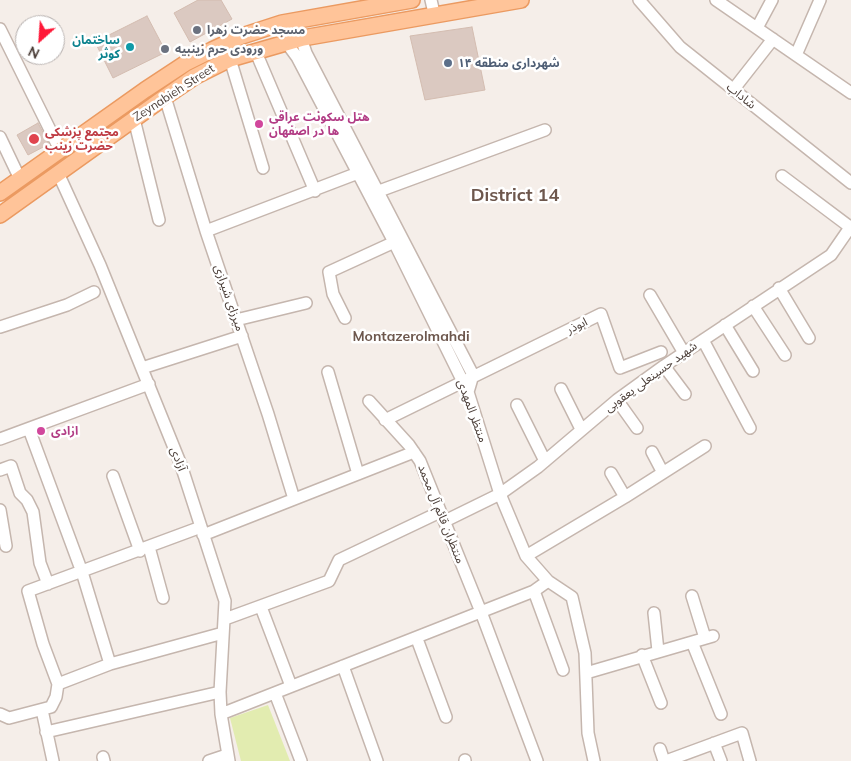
<!DOCTYPE html>
<meta charset="utf-8">
<style>
body{margin:0}
#map{position:relative;width:851px;height:761px;overflow:hidden;background:#f5eee9;font-family:Mulish,sans-serif}
canvas{display:block}
.north{position:absolute;left:15px;top:15px;width:50px;height:50px;box-sizing:border-box;background:#fff;border:1px solid #b7b1af;border-radius:50%;rotate:206deg;font-size:14px;font-weight:700;line-height:20px;text-align:center;color:#4a3d37}
.north::after{content:'';display:block;margin:auto;width:18px;height:22px;background:#ff1737;clip-path:polygon(50% 0,100% 100%,50% 72%,0 100%)}
</style>
<div id="map">
<canvas width="851" height="761"></canvas>
<div class="north">N</div>
</div>
<script>
const c = document.querySelector('canvas').getContext('2d');
c.lineJoin = 'round';
function fill(path, color) { c.fillStyle = color; c.fill(path, 'evenodd'); }
const shape = rows => new Path2D(rows.map(r => 'M' + r).join(''));
function trace(path, color, width, dash) { c.strokeStyle = color; c.lineWidth = width; c.lineCap = dash ? 'butt' : 'round'; c.setLineDash(dash || []); c.stroke(path); }
function write(font, color, halo, rows, align = 'center') {
  c.font = font + ' Mulish,"Noto Sans Arabic",sans-serif'; c.lineWidth = 5; c.setLineDash([]); c.textBaseline = 'middle'; c.strokeStyle = halo; c.fillStyle = color; for (const [text, x, y, turn = 0] of rows) {
    c.save(); c.translate(x, y); c.rotate((+turn || 0) * Math.PI / 180); c.textAlign = isNaN(turn) ? turn : align; if (halo) c.strokeText(text, 0, 0); c.fillText(text, 0, 0); c.restore();
  }
}
fill(shape([
 [268,705,290,761,241,761,230,718]
]), '#e2ecb0');
const building = shape([
 [198,0,221,0,232,19,190,42,174,13,198,0],
 [147,16,166,52,113,78,95,42,147,16],
 [472,27,485,90,425,100,410,36,472,27],
 [38,123,49,144,28,155,17,135,38,123]
]);
fill(building, '#dbc9c1');
trace(building, '#d3bcb0', 1);
const minor = shape([
 [431,0,434,13],
 [639,0,680,47,851,183],
 [716,0,851,93],
 [757,28,772,0],
 [0,29,60,150],
 [303,38,303,44,306,53,473,375,468,392],
 [286,42,297,57,394,242,468,392,500,494,526,556,548,581,572,597,585,653,588,733,594,761],
 [255,50,315,191],
 [796,55,820,0],
 [230,59,263,168],
 [733,90,773,39],
 [165,97,206,231,268,414,294,499],
 [134,119,159,220],
 [0,137,20,179],
 [58,173,100,265,181,465,225,601,220,692,221,714,229,761],
 [782,176,850,227],
 [371,194,545,130],
 [206,231,358,173],
 [779,288,809,338],
 [650,295,684,353],
 [753,306,785,355],
 [345,318,333,294,329,272,401,239],
 [236,320,306,303],
 [725,325,753,371],
 [0,327,67,305,94,292],
 [703,340,750,428],
 [664,366,685,394],
 [142,368,242,336],
 [328,372,358,474],
 [561,389,581,429],
 [617,400,637,428],
 [369,401,409,445,420,461,481,612,537,761],
 [517,405,545,461],
 [385,420,601,314,620,368,661,352],
 [29,429,82,572,110,664],
 [0,439,149,384],
 [652,452,663,473],
 [0,470,11,466,20,493,27,500,33,512,40,563,48,584],
 [611,473,625,497],
 [113,476,140,551],
 [0,510,6,546],
 [445,521,500,494,538,467,617,400,664,366,831,255,851,226],
 [203,535,414,452],
 [149,547,163,598],
 [526,556,625,497,705,446],
 [534,591,563,670],
 [692,596,705,638],
 [261,607,291,686],
 [654,613,658,651],
 [225,619,329,581,339,560,440,512],
 [417,639,446,717],
 [692,642,721,714],
 [642,655,661,703],
 [343,666,377,761],
 [586,673,713,636],
 [58,684,110,664,223,633],
 [275,693,301,761],
 [42,710,53,761],
 [0,714,9,718,51,707,56,697,58,684,43,644,28,591,201,527],
 [221,714,534,591,548,581],
 [46,732,220,692],
 [714,743,721,761],
 [660,749,664,761],
 [103,757,104,761],
 [465,760,465,761],
 [209,761,227,755],
 [666,761,742,733,750,761]
]);
const major = shape([
 [0,193,145,90,186,63,212,50,242,36,282,23,412,0],
 [0,215,165,97,194,77,230,59,303,38,521,0]
]);
trace(minor, '#c5b6ae', 14);
trace(major, '#eb9a61', 18);
trace(minor, '#fff', 11);
trace(major, '#ffc499', 15);
for (const [x, y, r, color] of [
 [197,30,5,"#6b7280"],
 [130,47,5,"#0f9aa8"],
 [165,49,5,"#6b7280"],
 [448,63,5,"#5c6f8a"],
 [259,124,5,"#d1479c"],
 [34,139,6,"#e0444e"],
 [41,431,5,"#d1479c"]
]) { const dot = new Path2D(); dot.arc(x, y, r, 0, 2 * Math.PI); c.fillStyle = color; c.fill(dot); trace(dot, '#fff', 2); }
write('bold 12px', '#5b616d', '#fff', [
 ["مسجد حضرت زهرا",207,30],
 ["ورودی حرم زینبیه",175,49]
], 'left');
write('bold 12px', '#0d838f', '#fff', [
 ["ساختمان",120,40],
 ["کوثر",120,54]
], 'right');
write('bold 12px', '#4e5e75', '#fff', [
 ["شهرداری منطقه ۱۴",458,63]
], 'left');
write('12px', '#4a3d37', '#fff', [
 ["Zeynabieh Street",174,93,-33],
 ["شاداب",741,96,39],
 ["میرزای شیرازی",229,298,71],
 ["ابوذر",577,326,-26],
 ["شهید حسینعلی یعقوبی",651,377,-36],
 ["منتظر المهدی",472,411,70],
 ["آزادی",178,459,69],
 ["منتظران قائم آل محمد",441,514,68]
]);
write('bold 12px', '#b23c85', '#fff', [
 ["هتل سکونت عراقی",269,117],
 ["ها در اصفهان",269,131],
 ["ازادی",51,431]
], 'left');
write('bold 12px', '#be3a42', '#fff', [
 ["مجتمع پزشکی",45,132],
 ["حضرت زینب",45,146]
], 'left');
write('bold 14px', '#6d574d', '#fff', [
 ["Montazerolmahdi",411,337]
]);
write('bold 18px', '#6d574d', '#fff', [
 ["District 14",515,196]
]);
</script>
